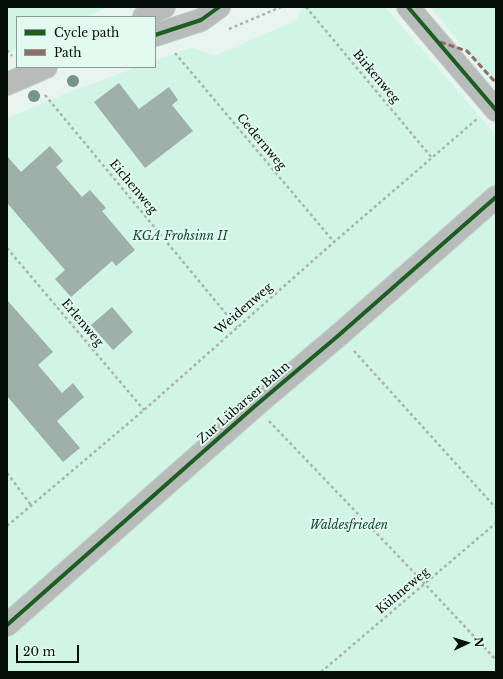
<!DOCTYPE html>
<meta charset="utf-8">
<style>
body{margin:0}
#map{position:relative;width:503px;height:679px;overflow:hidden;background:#e8f4ef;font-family:"Libre Baskerville",serif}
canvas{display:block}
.frame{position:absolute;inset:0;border:8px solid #060e0a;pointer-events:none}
.legend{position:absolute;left:16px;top:16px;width:140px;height:52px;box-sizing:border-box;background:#e2faf0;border:1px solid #8a9c94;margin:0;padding:5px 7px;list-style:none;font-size:12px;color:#060e0a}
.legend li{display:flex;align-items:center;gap:8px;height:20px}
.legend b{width:20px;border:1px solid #8a9c94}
.north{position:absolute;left:447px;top:623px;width:40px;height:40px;-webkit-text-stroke:3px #e2faf0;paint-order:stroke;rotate:86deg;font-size:11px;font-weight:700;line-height:16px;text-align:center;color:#060e0a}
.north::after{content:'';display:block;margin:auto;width:14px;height:18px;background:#060e0a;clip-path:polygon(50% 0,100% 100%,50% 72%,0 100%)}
.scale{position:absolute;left:16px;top:645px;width:63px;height:18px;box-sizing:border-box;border:2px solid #060e0a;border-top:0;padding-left:5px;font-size:12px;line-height:14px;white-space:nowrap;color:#060e0a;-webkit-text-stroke:3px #e2faf0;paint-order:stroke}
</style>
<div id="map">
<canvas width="503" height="679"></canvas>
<div class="frame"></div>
<ul class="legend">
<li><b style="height:5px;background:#1b5e20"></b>Cycle path</li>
<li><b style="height:5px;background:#8d6e63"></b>Path</li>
</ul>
<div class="north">N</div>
<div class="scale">20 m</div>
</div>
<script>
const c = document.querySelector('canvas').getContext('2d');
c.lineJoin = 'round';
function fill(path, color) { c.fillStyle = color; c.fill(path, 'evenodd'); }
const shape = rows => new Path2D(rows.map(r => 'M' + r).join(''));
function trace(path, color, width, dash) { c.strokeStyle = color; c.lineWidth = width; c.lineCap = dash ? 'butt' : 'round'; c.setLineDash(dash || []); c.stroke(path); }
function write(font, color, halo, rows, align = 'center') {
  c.font = font + ' "Libre Baskerville",serif'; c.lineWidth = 4; c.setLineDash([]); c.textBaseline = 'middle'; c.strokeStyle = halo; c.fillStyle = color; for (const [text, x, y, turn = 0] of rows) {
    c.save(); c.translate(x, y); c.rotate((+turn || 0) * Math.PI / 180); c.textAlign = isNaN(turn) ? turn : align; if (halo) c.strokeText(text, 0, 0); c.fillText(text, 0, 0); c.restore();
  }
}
fill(shape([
 [7,7,108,7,86,17,17,17,17,49,7,53],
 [302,7,385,7,496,135,496,191,7,611,7,118,72,91,137,67,155,67,155,61,192,47,214,56,297,20],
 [433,7,496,7,496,86,431,8],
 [496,208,496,672,7,672,7,620]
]), '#d0f5e6');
fill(shape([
 [119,83,139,109,169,87,178,100,172,105,193,131,145,168,94,102],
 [50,146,63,161,56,167,82,197,90,190,106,208,102,211,135,250,116,266,112,261,71,297,55,279,65,270,7,203,7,156,21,172],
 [7,300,53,352,38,365,62,393,73,383,84,397,57,421,80,448,63,462,7,396],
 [112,307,133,332,113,350,91,325]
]), '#9fafa9');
const minor = shape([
 [408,7,496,110],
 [7,625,255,406,339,335,496,197]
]);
const tertiary = shape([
 [144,17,164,7],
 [155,35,201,20,219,7],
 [7,84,46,67]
]);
trace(minor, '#c5ceca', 24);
trace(tertiary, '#c5ceca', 24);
trace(shape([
 [306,7,432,158],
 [229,29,281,7],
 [7,50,12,56],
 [175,53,334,242],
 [45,95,237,327],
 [7,248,144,410],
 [354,351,496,508],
 [269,421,425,584,496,660],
 [7,473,31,505],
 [7,526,144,410,334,242,477,119],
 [321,672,496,523]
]), '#abb1ae', 2.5, [3, 3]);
trace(minor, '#b7bbb9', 22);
trace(tertiary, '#b7bbb9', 22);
trace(shape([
 [440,42,467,51,496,83]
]), '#8d6e63', 3, [6, 3]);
trace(shape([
 [408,7,496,110],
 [155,35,201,20,219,7],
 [7,625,255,406,339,335,496,197]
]), '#1b5e20', 4);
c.fillStyle = '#75948a';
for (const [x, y] of [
 [73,81],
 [34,96]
]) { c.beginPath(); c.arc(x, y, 6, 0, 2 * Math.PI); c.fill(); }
write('12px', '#060e0a', '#e2faf0', [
 ["Birkenweg",376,77,50],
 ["Cedernweg",261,142,50],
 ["Eichenweg",133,187,50],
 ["Weidenweg",244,309,-41],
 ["Erlenweg",82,323,50],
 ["Zur Lübarser Bahn",244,403,-41],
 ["Kühneweg",403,591,-40]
]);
write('italic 12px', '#174637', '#e2faf0', [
 ["KGA Frohsinn II",180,237],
 ["Waldesfrieden",349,526]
]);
</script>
